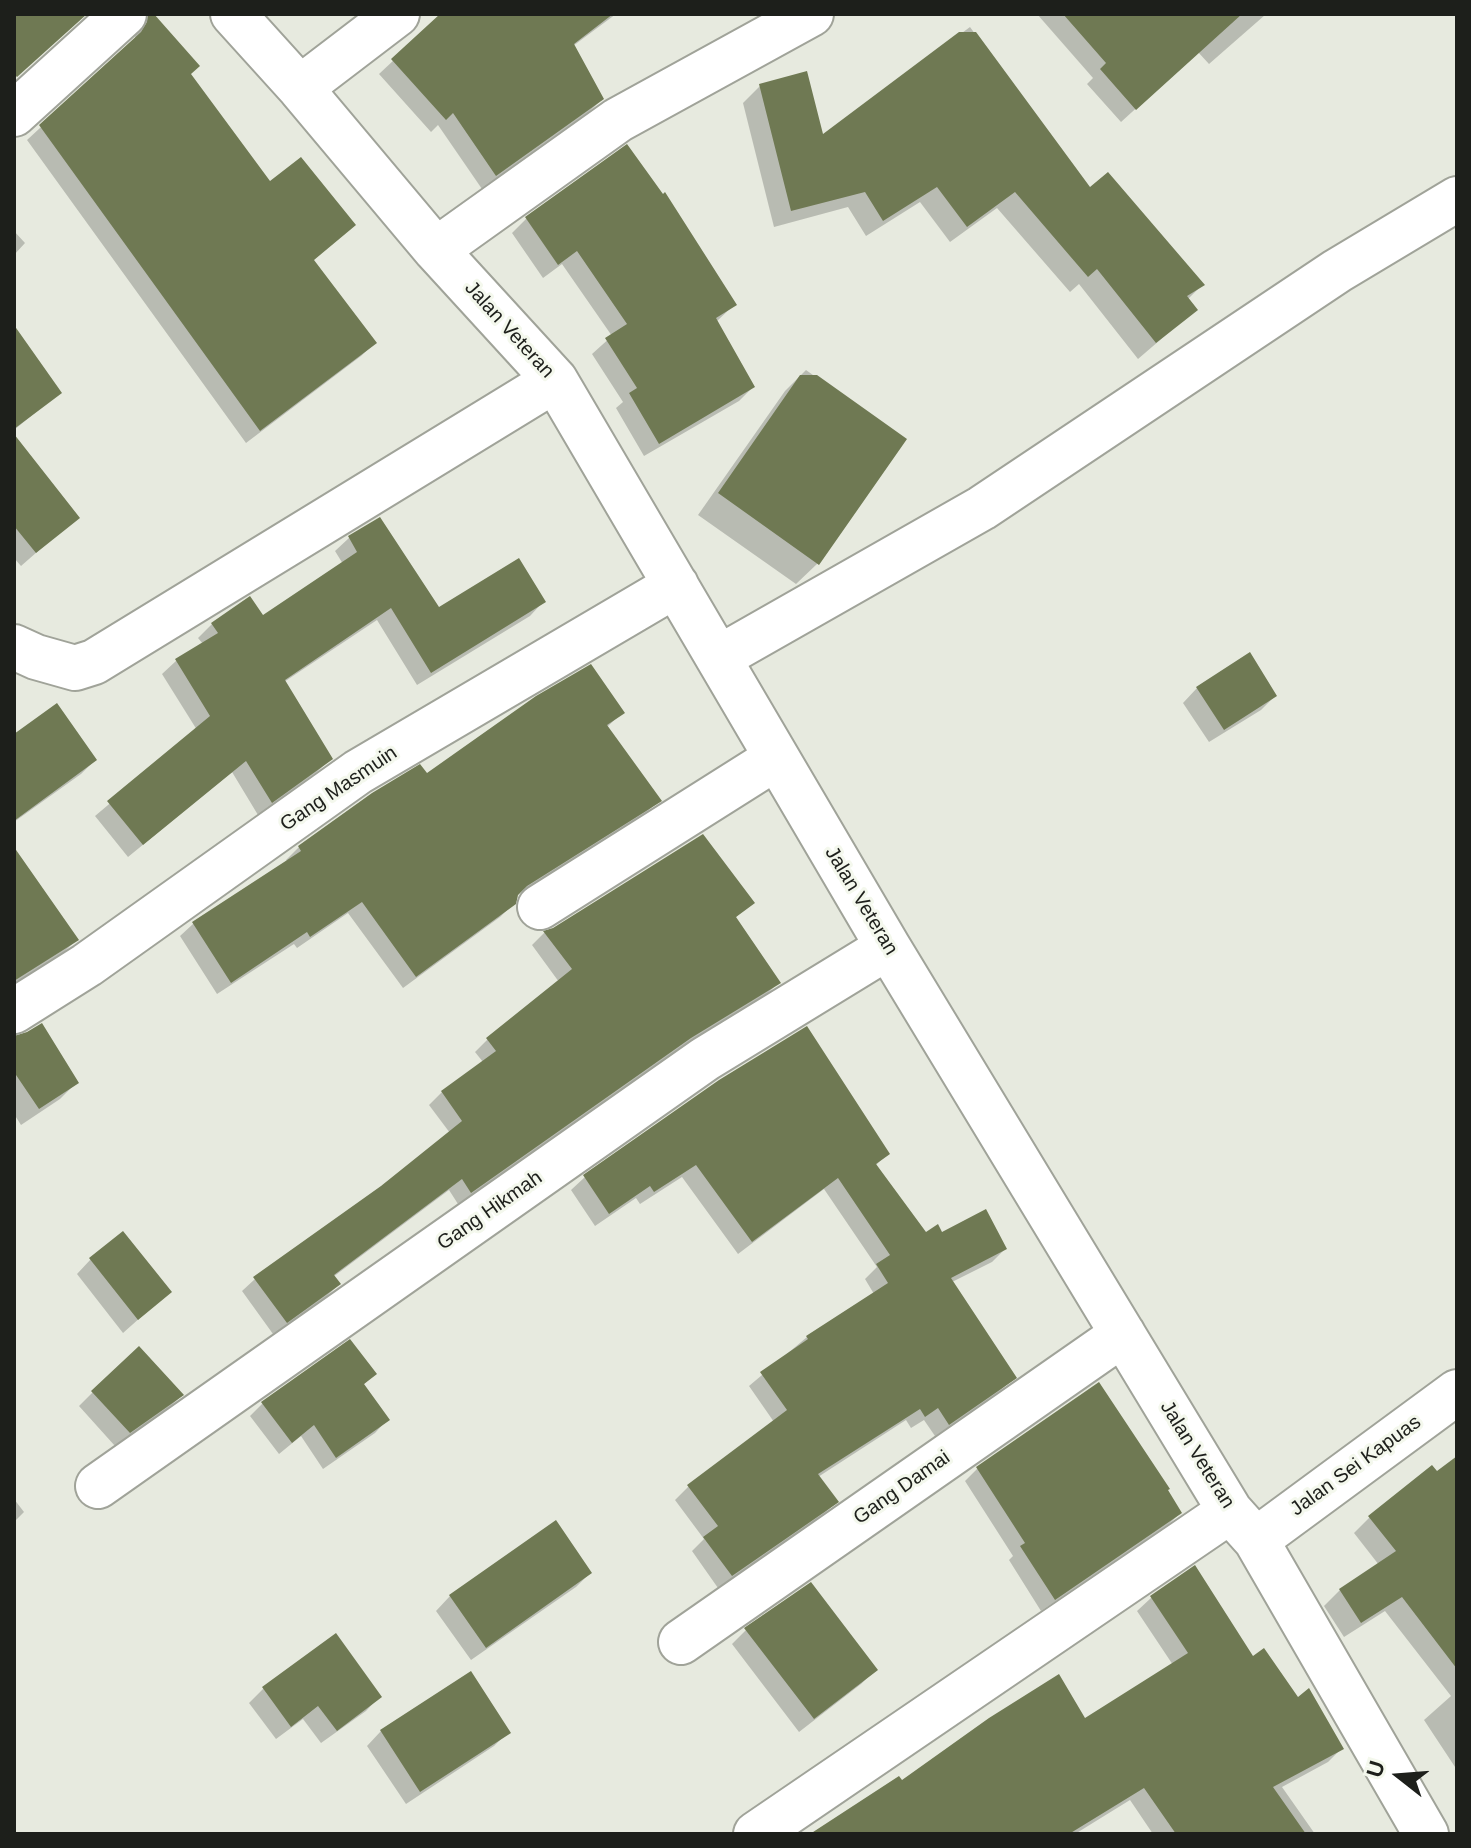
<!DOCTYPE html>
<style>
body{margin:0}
#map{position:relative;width:1471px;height:1848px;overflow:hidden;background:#e7eadf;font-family:Arial,sans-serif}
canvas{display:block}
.frame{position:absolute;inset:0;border:16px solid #1d1f1b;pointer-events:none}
.north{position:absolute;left:1359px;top:1736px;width:80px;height:80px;-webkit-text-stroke:6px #f4f8ed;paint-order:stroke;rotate:287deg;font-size:22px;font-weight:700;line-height:32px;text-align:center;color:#1d1f1b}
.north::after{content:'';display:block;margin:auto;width:28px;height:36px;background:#1d1f1b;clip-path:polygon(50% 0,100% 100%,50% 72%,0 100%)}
</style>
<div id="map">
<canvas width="1471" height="1848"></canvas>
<div class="frame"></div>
<div class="north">U</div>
</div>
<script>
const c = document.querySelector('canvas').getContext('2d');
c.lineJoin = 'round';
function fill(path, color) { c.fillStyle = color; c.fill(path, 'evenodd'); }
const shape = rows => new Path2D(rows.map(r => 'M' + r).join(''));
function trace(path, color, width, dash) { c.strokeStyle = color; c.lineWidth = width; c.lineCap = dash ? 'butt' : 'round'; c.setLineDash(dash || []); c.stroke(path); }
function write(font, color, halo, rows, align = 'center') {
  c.font = font + ' Arial,sans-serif'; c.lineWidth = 6; c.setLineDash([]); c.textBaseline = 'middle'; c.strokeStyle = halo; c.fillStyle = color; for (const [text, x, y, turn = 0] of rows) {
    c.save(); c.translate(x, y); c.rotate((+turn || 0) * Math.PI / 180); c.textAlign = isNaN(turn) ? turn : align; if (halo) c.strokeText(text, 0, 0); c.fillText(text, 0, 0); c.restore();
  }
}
fill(shape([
 [443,14,616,14,573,46,602,99,588,113,482,189,438,125,431,132,379,74],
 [1037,14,1264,14,1265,15,1209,64,1198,52,1121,122,1087,84,1093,78],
 [148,17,270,184,353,225,312,261,375,343,361,356,246,443,27,140,130,45,135,38,136,29],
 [970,27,1089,190,1202,285,1187,300,1195,310,1138,359,1079,284,1070,292,997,208,950,242,920,202,866,236,848,207,774,227,743,103,760,86,822,137],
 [626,147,735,304,716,322,753,387,739,401,644,456,616,408,623,402,592,354,612,336,562,264,543,278,512,233,526,219],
 [14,231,25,243,14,255],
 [14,359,59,393,14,430],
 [806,370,904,440,817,564,796,584,698,515,785,391],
 [14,438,77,517,21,566,14,558],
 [379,519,438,610,543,602,530,616,417,685,377,620,284,682,330,759,317,772,258,815,232,772,128,857,95,816,197,730,162,674,176,661,203,644,198,638,212,624,263,618,343,564,335,551,349,538],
 [1197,688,1275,696,1261,710,1209,742,1183,703],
 [622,713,607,727,659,800,646,813,516,895,514,903,500,917,403,988,348,913,297,948,294,944,217,994,180,936,193,924,288,862,286,860,299,847,426,776],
 [14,736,95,760,81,774,14,822],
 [14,865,76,940,62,954,14,985],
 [752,902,734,919,778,983,765,996,676,1051,458,1204,449,1190,333,1277,339,1284,326,1297,273,1334,242,1291,255,1279,382,1188,450,1133,429,1105,442,1092,483,1062,475,1052,488,1039,559,982,532,945,544,933],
 [14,1037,77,1082,60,1099,21,1125,14,1114],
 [720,1082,887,1154,875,1166,926,1234,941,1234,1005,1249,992,1262,952,1282,1014,1377,1001,1390,935,1436,924,1420,911,1428,906,1420,818,1477,836,1502,823,1515,718,1588,692,1551,704,1539,675,1500,688,1487,774,1422,749,1386,807,1337,874,1294,865,1279,877,1267,824,1189,738,1254,682,1177,640,1204,636,1198,595,1226,571,1190,585,1177],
 [91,1259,169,1292,123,1333,77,1274],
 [350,1342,375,1374,362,1386,387,1420,375,1433,323,1469,301,1436,279,1454,250,1416,262,1404],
 [93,1392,182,1395,168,1409,115,1446,79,1406],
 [1457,1458,1457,1770,1424,1720,1451,1696,1385,1611,1344,1637,1324,1606,1340,1590,1379,1565,1354,1533,1370,1517],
 [977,1469,1165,1490,1180,1513,1167,1526,1041,1611,1009,1560,1013,1556,965,1481],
 [14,1499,24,1512,14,1522],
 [1194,1568,1253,1658,1297,1700,1342,1748,1328,1762,1282,1787,1315,1834,1153,1834,1130,1800,1075,1834,836,1834,901,1783,1084,1720,1173,1665,1137,1611,1151,1598],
 [590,1573,576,1587,471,1660,436,1611,450,1596],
 [746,1630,875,1670,861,1684,799,1732,732,1644],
 [336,1636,380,1696,366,1711,321,1743,303,1719,276,1739,249,1703,263,1689],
 [381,1731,508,1732,494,1746,406,1804,367,1746]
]), '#0003');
fill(shape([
 [14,14,87,14,17,77,14,74],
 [148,14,154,14,200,66,191,74,270,181,301,157,356,225,314,260,377,343,260,431,39,125,141,32,147,22],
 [440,14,613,14,574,44,604,99,496,176,453,113,446,120,391,59],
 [1063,14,1242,14,1136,110,1100,69,1106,63],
 [959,32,976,32,1090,187,1108,172,1205,285,1187,296,1198,310,1156,343,1097,269,1088,277,1015,192,967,227,937,187,883,221,865,192,791,211,759,84,807,71,823,134],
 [627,144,663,194,665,192,737,305,716,318,755,387,659,444,629,393,637,388,605,338,627,324,577,251,558,265,525,217],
 [14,325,62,393,14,429],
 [800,375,817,375,907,439,819,565,718,493],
 [14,434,80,518,36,553,14,526],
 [380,517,439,607,519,558,546,602,431,673,391,608,285,680,333,759,272,803,246,761,143,845,107,801,210,716,175,659,218,633,211,623,250,596,263,615,357,552,348,536],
 [1250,652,1277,696,1224,730,1196,687],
 [591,664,625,713,607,725,662,801,527,886,518,895,516,904,416,977,362,902,310,937,307,932,231,983,192,922,301,851,298,846,372,793,420,764,427,773,536,696],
 [57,703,97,760,14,821,14,734],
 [703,834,755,903,736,917,781,983,691,1038,471,1193,462,1179,334,1275,341,1284,287,1323,253,1277,381,1186,462,1121,441,1091,496,1051,486,1038,572,969,543,931,553,928],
 [14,847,79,940,14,981],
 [42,1023,79,1083,39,1109,14,1072,14,1036,27,1032],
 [807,1026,890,1154,876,1164,926,1232,938,1224,942,1232,986,1209,1007,1249,951,1278,1017,1378,949,1425,938,1408,925,1417,920,1409,818,1474,839,1502,732,1576,703,1537,718,1526,687,1485,787,1410,760,1372,808,1339,806,1336,888,1283,876,1264,890,1255,838,1178,752,1242,696,1165,654,1192,650,1186,609,1214,583,1175,719,1080],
 [123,1231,172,1292,138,1320,89,1258],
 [350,1339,377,1374,364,1384,390,1420,336,1458,314,1425,292,1443,261,1402],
 [139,1346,184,1395,130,1433,91,1391],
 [1099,1382,1170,1489,1168,1490,1182,1513,1055,1600,1020,1546,1025,1543,976,1467],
 [1457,1456,1457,1669,1402,1597,1361,1623,1339,1589,1396,1551,1368,1516,1432,1465,1437,1471],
 [556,1520,592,1573,486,1648,449,1595],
 [1195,1565,1253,1656,1264,1648,1298,1697,1309,1688,1344,1749,1273,1787,1306,1834,1176,1834,1144,1788,1069,1834,810,1834,899,1776,902,1780,989,1718,1059,1674,1085,1718,1188,1653,1150,1596],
 [811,1582,878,1670,814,1719,744,1628],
 [336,1633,382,1697,337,1731,318,1706,291,1727,262,1687],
 [471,1671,511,1733,420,1792,380,1730]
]), '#6f7953');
const minor = shape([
 [233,14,300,88,436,250,555,380,888,947,1230,1511,1256,1540,1426,1834],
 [300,88,397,14],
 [14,114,124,14],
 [436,250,618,120,811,14],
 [14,647,36,657,75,668,94,662,555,380],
 [720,657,982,508,1337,271,1457,199],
 [540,907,776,758],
 [14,1011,87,965,358,772,676,585],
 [98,1486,705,1059,888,947],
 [1256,1540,1457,1392],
 [681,1642,1123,1334],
 [756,1834,1230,1511]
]);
trace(minor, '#a0a399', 48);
trace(minor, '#fff', 44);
write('20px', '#1d1f1b', '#f4f8ed', [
 ["Jalan Veteran",509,330,48],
 ["Gang Masmuin",339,789,-34],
 ["Jalan Veteran",861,901,59],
 ["Gang Hikmah",490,1211,-35],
 ["Jalan Veteran",1197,1455,58],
 ["Jalan Sei Kapuas",1356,1466,-36],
 ["Gang Damai",902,1488,-35]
]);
</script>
